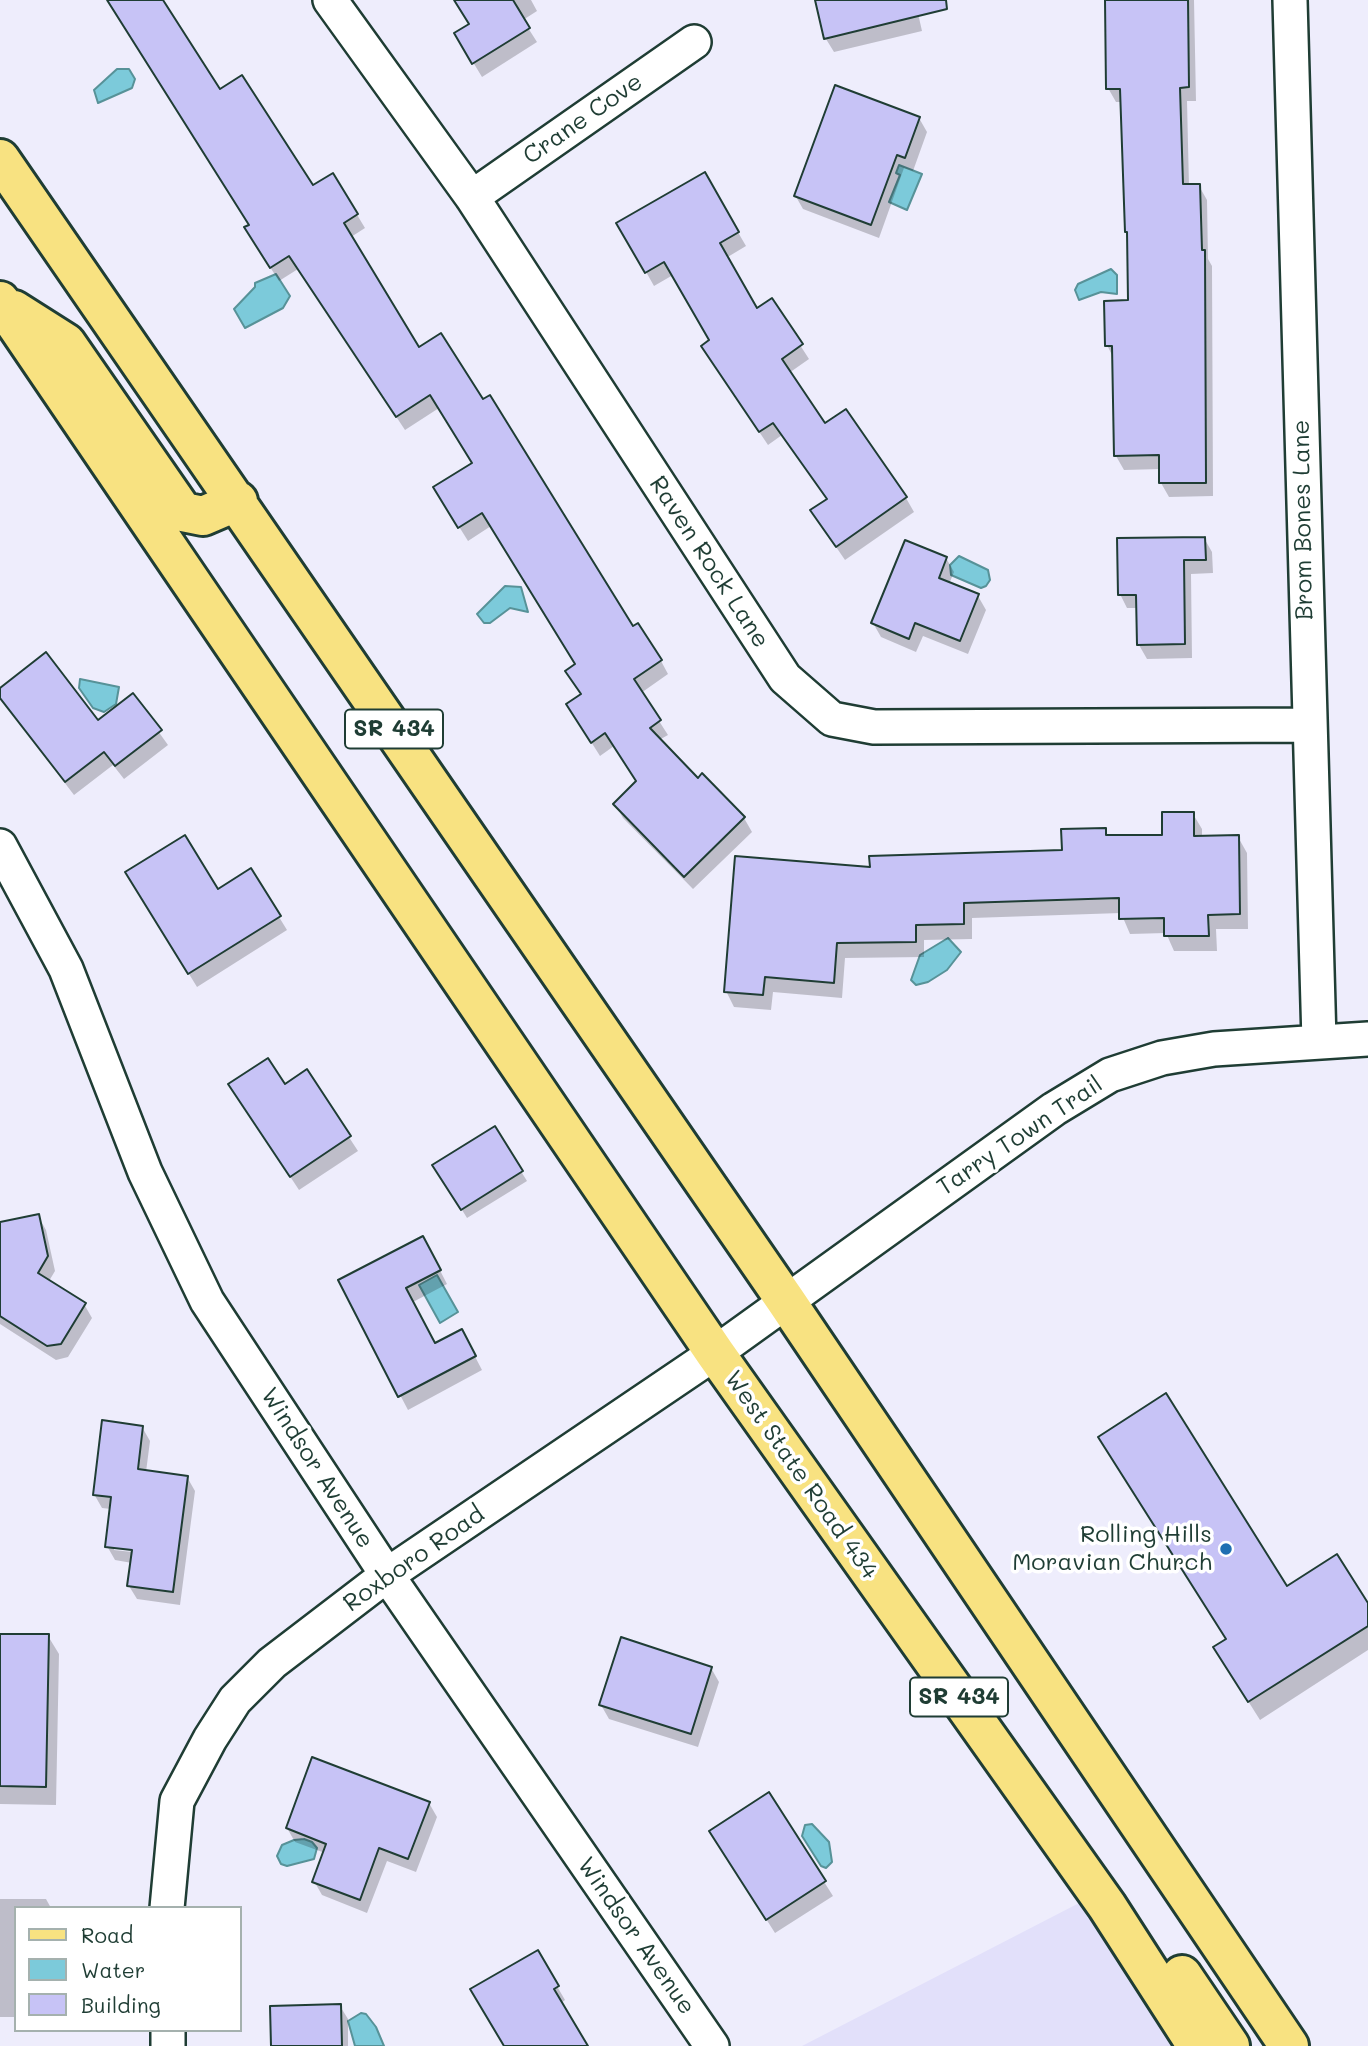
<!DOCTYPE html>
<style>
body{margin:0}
#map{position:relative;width:1368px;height:2046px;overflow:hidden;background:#eeedfc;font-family:Mali,sans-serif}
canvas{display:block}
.legend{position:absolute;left:14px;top:1906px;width:228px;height:126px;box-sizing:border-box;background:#fff;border:2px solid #a5b1ae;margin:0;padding:9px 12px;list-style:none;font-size:21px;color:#1f3d34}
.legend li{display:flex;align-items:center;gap:14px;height:35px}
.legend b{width:35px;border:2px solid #a5b1ae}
</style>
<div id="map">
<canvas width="1368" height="2046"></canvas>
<ul class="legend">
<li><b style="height:9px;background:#f8e281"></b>Road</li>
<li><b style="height:19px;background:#7ccada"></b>Water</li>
<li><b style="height:19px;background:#c7c3f6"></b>Building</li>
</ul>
</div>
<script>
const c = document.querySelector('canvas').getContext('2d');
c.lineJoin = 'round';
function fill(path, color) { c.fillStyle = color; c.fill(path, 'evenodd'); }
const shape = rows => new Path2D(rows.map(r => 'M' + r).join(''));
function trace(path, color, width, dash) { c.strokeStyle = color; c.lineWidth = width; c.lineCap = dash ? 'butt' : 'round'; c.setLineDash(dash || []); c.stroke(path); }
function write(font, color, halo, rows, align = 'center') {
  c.font = font + ' Mali,sans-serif'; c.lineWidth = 7; c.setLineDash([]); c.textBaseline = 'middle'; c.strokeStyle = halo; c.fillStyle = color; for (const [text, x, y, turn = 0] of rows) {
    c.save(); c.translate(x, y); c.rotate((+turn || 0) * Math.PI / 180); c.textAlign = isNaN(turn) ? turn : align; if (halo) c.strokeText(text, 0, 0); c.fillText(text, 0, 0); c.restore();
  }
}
fill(shape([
 [1083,1901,1082,1908,1093,1916,1177,2046,802,2046]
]), '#e2e0fa');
const water = shape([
 [117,69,129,69,135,79,132,88,98,103,94,90,117,69],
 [899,165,922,174,907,210,889,202,900,175,896,173,899,165],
 [1111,269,1117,275,1117,294,1101,292,1079,300,1075,290,1078,284,1111,269],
 [276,274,290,296,283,308,245,328,234,309,255,287,255,283,276,274],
 [959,556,988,570,990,580,986,586,981,588,951,575,950,565,959,556],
 [505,586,521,587,528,612,510,608,490,623,484,623,477,614,505,586],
 [80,679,119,687,116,704,104,712,93,708,79,688,80,679],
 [948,938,961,952,947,970,928,982,916,985,911,980,920,955,948,938],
 [437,1275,458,1312,440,1323,419,1285,437,1275],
 [812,1824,829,1842,832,1862,826,1868,821,1866,802,1836,805,1825,812,1824],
 [304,1839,312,1842,317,1848,314,1859,287,1866,281,1864,277,1856,282,1845,294,1840,304,1839],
 [361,2013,366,2014,376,2027,384,2046,355,2046,348,2021,361,2013]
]);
fill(water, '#7ccada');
trace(water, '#579298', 2);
fill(shape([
 [121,0,161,0,220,92,313,187,333,175,365,228,351,237,418,349,632,628,661,661,668,674,641,693,668,735,659,740,698,780,744,818,752,832,693,889,623,818,615,804,638,782,614,746,600,756,576,718,582,695,575,685,576,665,491,526,468,541,443,501,474,463,439,408,405,430,298,269,279,281,254,242,251,226],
 [456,0,531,0,537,11,523,20,537,42,482,77,456,34,471,24],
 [816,0,915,0,922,31,834,52,826,39],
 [1106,0,1194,0,1196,101,1187,101,1189,186,1199,186,1207,200,1208,259,1212,266,1213,496,1169,497,1161,483,1161,469,1124,470,1116,456,1114,359,1107,345,1130,302,1129,236,1123,102,1116,102,1108,88],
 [919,118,927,132,913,171,904,168,879,238,803,209,795,195],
 [704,174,746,246,726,258,756,310,771,300,809,359,789,373,825,426,906,498,914,512,845,560,821,525,828,501,782,435,768,445,711,360,711,341,673,275,654,286,619,224],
 [1204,538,1212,552,1213,573,1191,574,1192,658,1147,659,1139,645,1138,608,1127,608,1120,594],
 [946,558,954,572,949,584,978,596,986,610,968,654,923,636,916,652,881,637,873,623],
 [0,690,98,723,133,696,168,745,124,779,113,765,74,795,6,706],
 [1193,814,1202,829,1202,837,1238,837,1247,853,1248,929,1216,929,1217,951,1174,951,1166,933,1130,934,1121,913,972,918,972,939,924,940,924,957,845,958,842,998,773,992,771,1010,734,1007,726,991,871,869,1064,852,1105,830,1109,837,1164,836],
 [135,886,218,891,279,917,287,930,197,987],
 [306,1072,358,1151,299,1190,239,1099,284,1087],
 [494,1128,527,1181,467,1218,435,1166],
 [38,1216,46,1230,55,1271,49,1281,84,1304,92,1318,68,1357,56,1360,0,1324,0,1224],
 [430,1251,447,1284,413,1302,435,1345,469,1345,482,1370,408,1410,340,1281],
 [142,1427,150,1441,146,1472,187,1477,195,1491,180,1605,137,1599,129,1586,132,1563,115,1560,107,1546,111,1509,102,1508,94,1494],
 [114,1546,141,1550,141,1553,114,1550],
 [1286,1588,1368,1606,1368,1650,1260,1720,1226,1666],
 [0,1635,48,1636,59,1654,56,1805,0,1804],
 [711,1668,719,1682,698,1747,609,1719,601,1705],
 [769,1795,833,1896,775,1933,719,1845],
 [429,1803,437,1817,416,1872,387,1861,367,1913,322,1895,314,1881,325,1853,295,1842,287,1828],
 [0,1899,46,1899,51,1908,16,1908,16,2017,0,2017],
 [537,1952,565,2000,561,2003,586,2046,506,2046],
 [340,2006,348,2019,348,2046,273,2046]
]), '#0003');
const building = shape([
 [107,0,163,0,220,89,242,75,313,185,333,173,358,214,344,223,419,347,441,333,483,399,490,395,633,626,638,623,662,660,634,679,661,720,650,728,698,778,702,773,745,817,684,877,613,804,636,781,605,733,591,743,566,704,581,694,565,671,575,664,482,513,458,528,433,487,472,463,430,395,396,417,289,256,270,268,244,227,249,225,107,0],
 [454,0,513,0,530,28,472,64,454,33,469,24,454,0],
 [815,0,946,0,947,9,824,39,815,0],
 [1105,0,1188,0,1189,87,1180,88,1183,184,1200,184,1202,250,1205,250,1206,483,1159,483,1159,455,1114,456,1112,346,1105,346,1104,301,1128,300,1127,232,1125,232,1120,89,1106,89,1105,0],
 [835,85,920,117,905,158,897,155,871,225,794,196,835,85],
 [705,172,739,232,720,243,757,308,772,298,803,344,782,359,825,423,846,409,907,497,836,547,810,510,827,499,773,423,759,432,701,346,709,340,664,262,645,273,616,223,705,172],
 [1205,537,1206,560,1184,560,1185,644,1137,645,1136,595,1118,595,1117,538,1205,537],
 [905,540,947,557,939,578,979,594,960,641,915,623,909,639,871,623,905,540],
 [46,652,98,720,133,693,162,730,115,766,104,752,65,782,0,698,0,688,46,652],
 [1162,812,1194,812,1194,836,1239,835,1240,914,1208,915,1209,936,1164,936,1164,918,1119,919,1119,898,964,903,964,924,916,925,916,942,837,943,834,983,765,977,763,995,724,992,735,856,870,867,869,856,1062,850,1061,829,1106,828,1106,835,1162,835,1162,812],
 [185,835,218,889,251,868,281,916,188,974,125,872,185,835],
 [268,1058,285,1084,307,1069,351,1136,290,1177,228,1084,268,1058],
 [495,1126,523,1171,461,1210,432,1165,495,1126],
 [39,1214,48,1256,38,1273,86,1303,61,1344,47,1346,0,1316,0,1222,39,1214],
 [423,1236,441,1270,406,1288,435,1343,462,1329,476,1356,398,1397,338,1280,423,1236],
 [1166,1393,1287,1586,1337,1554,1368,1603,1368,1626,1248,1702,1213,1647,1226,1639,1098,1437,1166,1393],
 [102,1420,143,1426,138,1469,188,1476,173,1592,127,1586,132,1550,105,1547,111,1497,93,1495,102,1420],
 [0,1634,49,1634,46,1787,0,1786,0,1634],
 [621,1637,712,1667,691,1734,599,1705,621,1637],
 [312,1757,430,1802,408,1859,379,1848,360,1900,312,1882,326,1844,286,1828,312,1757],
 [769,1792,826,1881,766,1920,709,1831,769,1792],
 [538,1950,559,1986,554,1989,588,2046,504,2046,470,1989,538,1950],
 [341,2004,342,2046,271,2046,270,2006,341,2004]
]);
fill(building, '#c7c3f6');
trace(building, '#1f3d34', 2);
const minor = shape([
 [330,0,472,197,785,678,832,719,874,727,1309,725],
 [1290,0,1319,1041],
 [472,197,694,42],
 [0,846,66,969,145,1172,207,1301,387,1575,712,2046],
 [167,1908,177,1801,210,1739,235,1700,272,1663,387,1575,715,1353,1054,1109,1110,1075,1162,1058,1214,1049,1368,1039],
 [168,2030,168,2046]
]);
const primary = shape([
 [0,159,786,1301,1289,2046],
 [0,301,715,1353,1107,1906,1197,2046],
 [14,310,66,343,183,512,203,516,238,501],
 [1182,1975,1230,2046]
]);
trace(minor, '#1f3d34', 38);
trace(primary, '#1f3d34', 44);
trace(minor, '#fff', 33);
trace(primary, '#f8e281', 38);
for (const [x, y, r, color] of [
 [1226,1549,7,"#1f6fb2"]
]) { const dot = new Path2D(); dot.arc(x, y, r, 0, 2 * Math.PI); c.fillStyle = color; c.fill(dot); trace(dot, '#fff', 2.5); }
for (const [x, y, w] of [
 [394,729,98],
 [959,1697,98]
]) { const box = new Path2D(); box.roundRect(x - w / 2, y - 19.5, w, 39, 5); c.fillStyle = '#fff'; c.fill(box); trace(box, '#1f3d34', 2); }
write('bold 23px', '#1f3d34', null, [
 ["SR 434",394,729],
 ["SR 434",959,1697]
]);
write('24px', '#1f3d34', '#fff', [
 ["Crane Cove",583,119,-35],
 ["Brom Bones Lane",1303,520,-91],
 ["Raven Rock Lane",709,562,57],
 ["Tarry Town Trail",1020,1136,-34],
 ["Windsor Avenue",317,1468,57],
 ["West State Road 434",801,1475,55],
 ["Roxboro Road",414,1559,-35],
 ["Windsor Avenue",636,1936,55]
]);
write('24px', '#1f3d34', '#fff', [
 ["Rolling Hills",1212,1535],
 ["Moravian Church",1212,1563]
], 'right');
</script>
